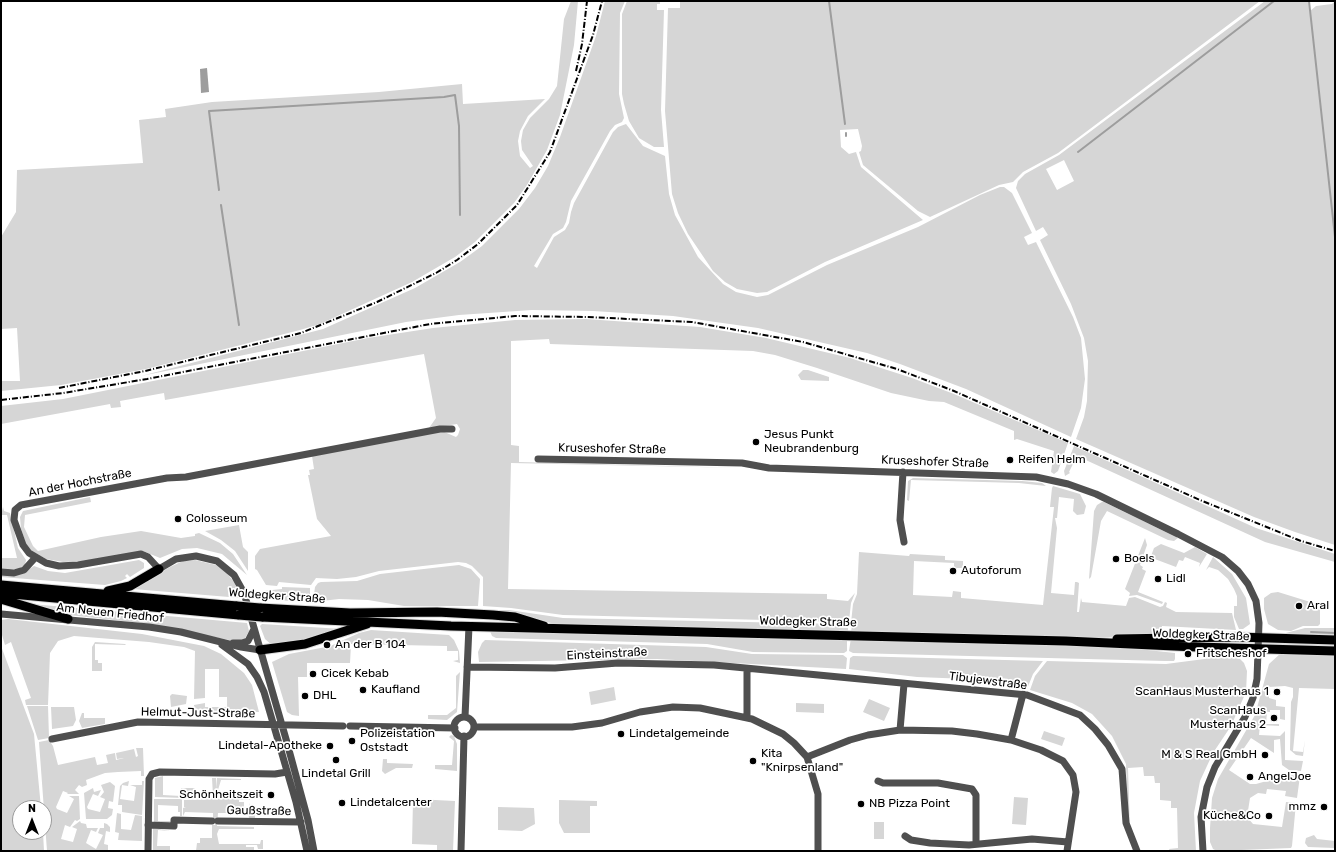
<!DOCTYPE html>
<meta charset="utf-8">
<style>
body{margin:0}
#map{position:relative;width:1336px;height:852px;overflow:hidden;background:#fff;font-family:Rubik,sans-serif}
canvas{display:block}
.frame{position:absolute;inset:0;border:2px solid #000;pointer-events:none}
.north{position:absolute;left:12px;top:800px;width:40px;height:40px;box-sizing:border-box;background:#fff;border:1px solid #999;border-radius:50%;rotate:0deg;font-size:11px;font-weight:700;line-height:16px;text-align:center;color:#000}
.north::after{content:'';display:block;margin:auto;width:14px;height:18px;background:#000;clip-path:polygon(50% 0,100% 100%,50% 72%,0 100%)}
</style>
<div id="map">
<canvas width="1336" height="852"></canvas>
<div class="frame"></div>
<div class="north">N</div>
</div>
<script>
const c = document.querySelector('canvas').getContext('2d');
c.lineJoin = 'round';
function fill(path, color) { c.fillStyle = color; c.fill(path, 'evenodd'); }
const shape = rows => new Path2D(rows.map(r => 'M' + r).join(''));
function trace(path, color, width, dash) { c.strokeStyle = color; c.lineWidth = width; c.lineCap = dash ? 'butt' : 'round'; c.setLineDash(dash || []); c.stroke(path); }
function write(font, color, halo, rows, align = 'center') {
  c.font = font + ' Rubik,sans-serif'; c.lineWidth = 3.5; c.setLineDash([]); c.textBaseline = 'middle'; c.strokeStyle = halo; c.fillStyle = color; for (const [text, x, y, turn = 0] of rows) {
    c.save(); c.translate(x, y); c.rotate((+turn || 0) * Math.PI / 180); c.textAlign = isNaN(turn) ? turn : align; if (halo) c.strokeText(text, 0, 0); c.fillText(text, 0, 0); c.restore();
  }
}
fill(shape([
 [571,1,578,1,574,45,560,115,547,150,527,185,514,203,475,242,455,257,412,282,320,324,300,330,146,369,61,385,1,391,1,381,20,381,17,328,1,329,1,237,16,212,17,170,143,163,139,120,166,117,165,109,212,102,379,92,462,84,463,104,545,99,528,116,520,131,518,141,520,156,530,168,533,166,522,150,521,141,523,130,530,118,549,99,557,86,564,19],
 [605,1,625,1,620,13,619,94,624,118,622,122,615,125,610,131,571,201,566,222,563,228,553,234,534,266,537,268,554,237,565,230,569,223,571,212,574,203,613,132,618,127,626,124,643,146,665,156,669,194,675,215,698,257,723,284,736,292,757,297,768,295,827,265,918,227,980,195,1000,187,1004,187,1012,193,1032,233,1024,237,1028,245,1036,242,1073,317,1081,338,1085,379,1081,408,1071,437,966,389,900,364,867,353,758,328,673,316,593,311,532,310,459,315,406,322,141,376,323,329,415,288,460,262,482,246,519,209,535,188,548,166,560,137,596,36],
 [627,1,660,1,660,4,657,4,657,10,664,10,661,110,664,147,654,147,639,138,629,121,624,104,622,94,622,14],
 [680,1,1260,1,1058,153,1023,172,1013,182,999,185,930,217,918,211,863,165,859,152,861,151,862,146,858,129,840,130,841,147,849,154,856,152,861,167,923,220,825,262,767,292,757,293,737,289,725,282,713,271,688,234,678,213,672,194,665,111,668,8,680,8],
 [1265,1,1309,1,1310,11,1316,6,1332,4,1335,1,1335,545,1295,532,1254,517,1076,439,1084,417,1087,401,1088,361,1084,338,1071,304,1040,240,1048,235,1043,227,1036,231,1016,188,1018,181,1025,174,1059,155],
 [1064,160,1074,181,1057,190,1046,169],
 [586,319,700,327,766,338,850,358,912,378,954,394,1068,443,1058,471,1054,474,1051,472,1054,451,1017,439,1014,440,1014,431,944,402,929,401,891,393,817,368,775,355,753,351,550,344,549,339,511,341,511,445,519,446,519,462,744,468,511,463,508,589,827,594,827,599,848,601,855,593,851,603,849,621,847,622,563,615,511,608,483,606,483,577,472,566,466,563,458,562,379,571,356,577,337,579,316,578,311,585,279,582,277,586,266,585,257,570,255,569,255,556,260,549,331,536,317,519,308,475,310,475,309,470,314,469,312,456,442,431,456,437,458,435,460,429,457,424,429,428,436,418,424,354,165,400,164,393,120,401,121,407,111,408,110,404,1,424,1,406,63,399,368,338,433,328,515,320],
 [803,370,808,370,829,377,829,381,801,380,798,375],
 [1074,446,1256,528,1335,554,1335,562,1265,542,1077,456,1069,472,1070,473,1065,476,1064,471],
 [913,478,1022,481,1042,483,1046,486,1019,483,911,480,909,501,907,500,908,481],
 [1053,486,1080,494,1086,506,1084,514,1077,515,1073,511,1074,499,1059,497,1057,518,1055,518,1057,528,1051,593,1074,595,1075,582,1077,582,1079,583,1077,612,1079,612,1081,598,1082,602,1126,606,1129,598,1135,597,1160,607,1163,606,1165,602,1167,603,1166,607,1176,612,1232,613,1236,630,1162,626,1161,633,1097,638,851,632,852,625,854,625,855,623,851,623,853,604,857,594,859,552,909,556,910,554,945,556,945,560,963,561,963,568,954,568,954,563,914,561,913,595,952,597,953,591,961,592,961,598,1043,605,1054,507,1050,507,1052,488],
 [90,497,91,502,25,515,24,527,33,546,38,551,101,537,141,531,181,538,195,536,195,534,199,533,220,543,233,554,247,575,222,554,197,548,182,549,160,558,143,551,85,561,63,562,46,559,32,551,26,544,21,529,20,517,23,511],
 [1102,502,1104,502,1178,538,1174,541,1168,540,1107,511,1101,521,1091,577,1089,579,1094,511,1097,505],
 [3,507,4,511,10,513,18,548,26,560,25,565,18,569,1,570,1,558,17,558,7,515,1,515],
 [239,525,243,547,248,552,248,571,235,551,221,540,205,531],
 [1145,538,1147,545,1140,565,1143,567,1142,569,1146,571,1138,592,1163,602,1162,604,1137,595,1129,596,1130,593,1125,589],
 [1161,544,1184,553,1195,547,1207,554,1199,567,1200,563,1185,557,1183,561,1179,560,1176,567,1152,558,1148,564,1154,548],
 [1213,557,1232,574,1246,598,1250,624,1243,629,1239,629,1234,617,1234,606,1237,606,1237,596,1234,589,1228,579,1218,570,1209,567,1206,570],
 [139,560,144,563,144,568,130,577,127,574,125,576,127,578,121,581,105,585,1,577,1,575,25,572,34,566,48,571,65,573],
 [195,560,216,565,226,572,234,582,241,598,133,589,170,567,183,561],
 [459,565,471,569,480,579,478,606,404,606,368,600,339,599,313,602,315,587,318,583,321,582,357,581,380,574],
 [282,587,310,588,310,602,257,599,259,593,263,591,282,589],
 [1278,592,1320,605,1320,624,1318,626,1303,626,1291,631,1278,630,1268,624,1264,609,1264,598,1271,593],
 [31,604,247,623,249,631,244,640,234,641,150,624,69,615],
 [495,610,509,610,563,618,838,624,838,627,848,628,848,631,555,624,535,619,516,612,492,611],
 [8,619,142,634,204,646,221,654,244,673,252,685,259,712,194,710,194,705,205,703,205,707,227,707,227,697,219,697,219,669,205,669,205,698,194,699,195,651,184,647,149,642,74,636,58,641,50,653,48,705,26,705,25,700,31,698,11,642,5,645,2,635,1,620],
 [262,624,342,629,305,641,273,646,265,639,260,626],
 [1305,628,1335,628,1335,635,1282,634],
 [371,630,449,635,454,640,459,651,460,663,453,661,458,660,458,651,447,651,447,646,351,644,350,663,307,663,307,677,298,677,299,716,292,715,287,712,272,662,289,654,326,647,326,648,359,633],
 [490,631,847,638,847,651,844,653,753,652,707,644,496,638,492,636],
 [851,638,1101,645,1175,653,1175,659,1174,661,1165,661,853,653,849,651],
 [485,640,706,647,752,654,843,655,847,658,846,669,657,659,479,662,478,652,482,643],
 [95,642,125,644,126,645,95,644,95,660,98,660,98,663,102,663,102,671,92,671,92,647],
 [1,646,34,734,41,808,20,808,20,832,43,832,44,851,1,851],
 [1281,653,1335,655,1335,689,1299,688,1293,751,1303,752,1305,740,1303,756,1296,755,1290,750,1291,702,1293,697,1293,688,1285,686,1269,687,1269,698,1276,700,1276,706,1285,707,1285,720,1280,719,1280,710,1270,710,1270,712,1267,712,1266,724,1279,724,1279,726,1260,725,1259,735,1280,736,1285,731,1285,760,1303,761,1301,771,1289,770,1282,765,1280,739,1274,740,1274,753,1251,738,1229,770,1250,784,1256,784,1288,775,1300,776,1297,798,1285,796,1286,791,1267,789,1266,794,1258,793,1250,798,1247,817,1253,824,1282,827,1286,802,1296,803,1292,846,1291,848,1217,851,1213,849,1210,842,1210,828,1212,798,1218,779,1255,715,1269,664],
 [853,656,1043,661,1033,674,1027,689,994,680,917,677,849,669,850,658],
 [1212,658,1234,658,1240,659,1244,663,1247,671,1246,692,1231,726,1213,753,1200,781,1194,813,1196,851,1170,851,1169,849,1178,848,1177,808,1171,808,1171,801,1160,800,1160,783,1155,783,1154,776,1144,776,1143,767,1128,768,1130,831,1128,823,1126,764,1112,736,1092,714,1072,703,1030,690,1035,676,1047,661,1166,664],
 [460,672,457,712,447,720,428,719,428,715,447,715,456,708,456,676],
 [614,687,616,700,591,705,589,692],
 [172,694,187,696,186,704,171,707,170,696],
 [869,699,890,708,884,721,863,712],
 [796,703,824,704,824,713,796,712],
 [27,706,48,706,49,738,38,740],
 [51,707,74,707,76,720,73,726,52,729],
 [82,713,84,713,84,718,105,718,105,724,82,728,79,721],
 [1044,731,1065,738,1062,746,1041,739],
 [451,735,454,736,457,744,457,771,435,769,435,765,452,765,454,741,449,737],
 [49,740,53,746,58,765,95,757,97,765,108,763,106,755,115,753,116,760,124,758,117,759,116,753,134,749,136,757,138,756,136,748,143,748,144,776,141,776,141,771,118,772,105,773,86,780,87,785,82,787,79,785,75,790,79,794,67,794,68,793,63,791,56,807,57,809,67,813,74,799,69,796,79,796,80,819,77,821,75,820,70,827,65,825,61,839,73,842,77,829,72,827,80,821,81,823,86,824,87,828,98,828,96,832,91,830,86,843,96,849,103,835,98,833,100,828,104,828,104,823,107,824,110,827,110,832,106,831,104,844,108,845,108,851,47,851,39,742],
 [383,759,387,759,387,763,413,764,412,768,396,768,385,774,382,771],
 [163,776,163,795,181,796,181,788,195,788,195,796,213,796,212,778,216,778,216,797,213,799,155,797,155,778],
 [217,778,241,779,241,780,221,780,218,790,220,790,220,795,248,795,248,791,254,791,250,793,250,800,239,800,239,802,244,802,244,807,249,807,250,803,250,807,254,807,255,815,255,818,249,818,248,813,218,813,217,826,254,827,254,829,219,829,217,834,219,844,260,844,261,840,263,840,263,849,258,849,257,845,246,845,246,847,254,847,254,851,196,851,197,843,200,843,200,838,212,838,212,825,215,825,215,822,213,822,213,813,185,812,183,816,183,808,186,807,184,807,184,800,215,799],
 [129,781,128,786,122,785,120,799,134,801,136,787,130,785,142,785,142,781,144,781,142,815,122,812,122,805,118,805,120,786,123,783],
 [110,782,115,786,113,802,109,801,108,808,113,809,112,815,107,819,86,819,84,793,93,788,94,792,101,790,98,796,93,794,87,807,88,809,100,812,105,799,100,797,104,792,101,785],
 [1014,797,1028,798,1026,825,1012,824],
 [154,799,182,799,182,816,180,816,180,812,178,812,178,806,158,805,158,821,171,821,169,823,154,823],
 [415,799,455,801,453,851,437,851,437,845,412,844,413,801],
 [559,800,597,801,597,806,590,806,590,833,564,833,559,823],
 [498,807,534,808,535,824,522,831,498,830],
 [117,813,121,814,121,829,131,830,135,815,142,816,142,841,118,840,119,833,115,832],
 [874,822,884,822,884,839,874,839],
 [153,828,170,831,158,830,157,846,170,846,170,851,181,851,153,851],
 [1314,835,1317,839,1335,841,1335,848,1308,847,1305,843,1306,838]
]), '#d6d6d6');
fill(shape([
 [207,68,209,92,201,93,200,69]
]), '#9d9d9d');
trace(shape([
 [829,1,845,124],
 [1309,1,1335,237],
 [846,133,846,136],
 [1078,152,1274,1],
 [219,190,209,111,444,97,455,95,459,126,460,215],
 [221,205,239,325],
 [1311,632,1335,633]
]), '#9d9d9d', 2);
const major = shape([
 [1,585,237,606],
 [108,591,130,586,159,569],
 [1,593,239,615],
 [1,599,68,619],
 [260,608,350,613,437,612,493,615,515,617,544,626],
 [262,617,451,626,1066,641,1196,647,1335,651],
 [1117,639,1236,637,1335,640],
 [260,650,305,644,367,624]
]);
trace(major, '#dbdbdb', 11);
trace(shape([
 [538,459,742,463,769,468,1036,477,1068,484,1096,494,1178,534,1222,557,1238,571,1248,584,1256,601,1259,623,1257,679,1253,698,1245,717,1215,767,1207,787,1201,817,1203,851],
 [903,472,900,520,904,542],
 [1,572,14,573,24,570,35,558],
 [1,614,149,627,181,632,241,647,260,650],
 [233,643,242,643,248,641,254,629],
 [222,645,248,664,257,677,264,692,296,802,307,851],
 [467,667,555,668,618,663,714,665,1027,695,1080,715,1095,729,1108,745,1122,769,1126,823,1137,851],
 [465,717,469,626],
 '454 727a10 10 0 1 1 20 0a10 10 0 1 1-20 0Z',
 [747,718,747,670],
 [350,726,455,728],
 [474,727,572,727,602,723,640,712,673,707,700,708,752,719,783,734,794,743,807,757,818,794,818,851],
 [900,730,904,684],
 [52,739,138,722,343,726],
 [1011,740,1023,694],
 [807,757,850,740,868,735,900,730,952,731,977,734,1011,740,1041,750,1063,761,1073,775,1076,792,1067,851],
 [878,781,883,783,938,783,972,789,976,795,976,844],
 [218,821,301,822],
 [148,825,174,826,174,820,212,821],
 [905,836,911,840,930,843,969,845,1032,839,1068,842],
 [148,851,149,779,152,774,160,772,275,774,287,772],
 [314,851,308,820,286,739,244,593,234,575,217,561,196,556,176,559,159,569,148,557,141,554,78,565,59,566,46,563,29,553,23,545,14,520,15,510,21,505,167,478,186,477,440,429,452,429],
 [461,851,464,736]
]), '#4f4f4f', 7);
trace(major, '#000', 9);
trace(shape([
 [576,71,582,44,587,1],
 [59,388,145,371,301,333,377,302,436,273,457,260,478,244,517,205,550,152,593,35,602,1],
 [1,400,63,393,147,379,430,324,515,316,587,317,692,322,803,342,897,369,954,391,1200,500,1301,541,1335,551]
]), '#000', 2, [6, 2, 1, 2]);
const majorBridge = shape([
 [237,606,260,608],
 [239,615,262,617]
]);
trace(majorBridge, '#dbdbdb', 11, []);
trace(majorBridge, '#000', 9);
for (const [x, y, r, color] of [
 [756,442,4,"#000"],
 [1010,460,4,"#000"],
 [178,519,4,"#000"],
 [1116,559,4,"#000"],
 [953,571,4,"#000"],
 [1158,579,4,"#000"],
 [1299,606,4,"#000"],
 [327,645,4,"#000"],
 [1188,654,4,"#000"],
 [313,674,4,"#000"],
 [363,690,4,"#000"],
 [1277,692,4,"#000"],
 [305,696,4,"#000"],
 [1274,718,4,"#000"],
 [621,734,4,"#000"],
 [352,741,4,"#000"],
 [330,746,4,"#000"],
 [1265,755,4,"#000"],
 [336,760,4,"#000"],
 [753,761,4,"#000"],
 [1250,777,4,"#000"],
 [271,795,4,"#000"],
 [342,803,4,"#000"],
 [861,804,4,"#000"],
 [1324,807,4,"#000"],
 [1269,816,4,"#000"]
]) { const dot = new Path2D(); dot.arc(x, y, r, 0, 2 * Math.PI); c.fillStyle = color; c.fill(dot); trace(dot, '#fff', 1.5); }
write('12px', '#000', '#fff', [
 ["Jesus Punkt",764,435],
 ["Neubrandenburg",764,449],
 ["Reifen Helm",1018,460],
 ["Colosseum",186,519],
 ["Boels",1124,559],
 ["Autoforum",961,571],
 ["Lidl",1166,579],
 ["Aral",1307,606],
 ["An der B 104",335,645],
 ["Fritscheshof",1196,654],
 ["Cicek Kebab",321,674],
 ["Kaufland",371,690],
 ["ScanHaus Musterhaus 1",1269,692,"right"],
 ["DHL",313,696],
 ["ScanHaus",1266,711,"right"],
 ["Musterhaus 2",1266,725,"right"],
 ["Polizeistation",360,734],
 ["Oststadt",360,748],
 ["Lindetalgemeinde",629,734],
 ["Lindetal-Apotheke",322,746,"right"],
 ["Kita",761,754],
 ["\"Knirpsenland\"",761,768],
 ["M & S Real GmbH",1257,755,"right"],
 ["Lindetal Grill",336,774,"center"],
 ["AngelJoe",1258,777],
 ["Schönheitszeit",263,795,"right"],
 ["Lindetalcenter",350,803],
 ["NB Pizza Point",869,804],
 ["mmz",1316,807,"right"],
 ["Küche&Co",1261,816,"right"]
], 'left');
write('12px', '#000', '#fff', [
 ["Kruseshofer Straße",612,449,1],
 ["Kruseshofer Straße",935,462,2],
 ["An der Hochstraße",80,483,-11],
 ["Woldegker Straße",277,596,4],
 ["Am Neuen Friedhof",110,613,6],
 ["Woldegker Straße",808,622,1],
 ["Woldegker Straße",1201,635,2],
 ["Einsteinstraße",607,654,-3],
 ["Tibujewstraße",988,681,7],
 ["Helmut-Just-Straße",198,713,1],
 ["Gaußstraße",259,811,1]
]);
</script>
